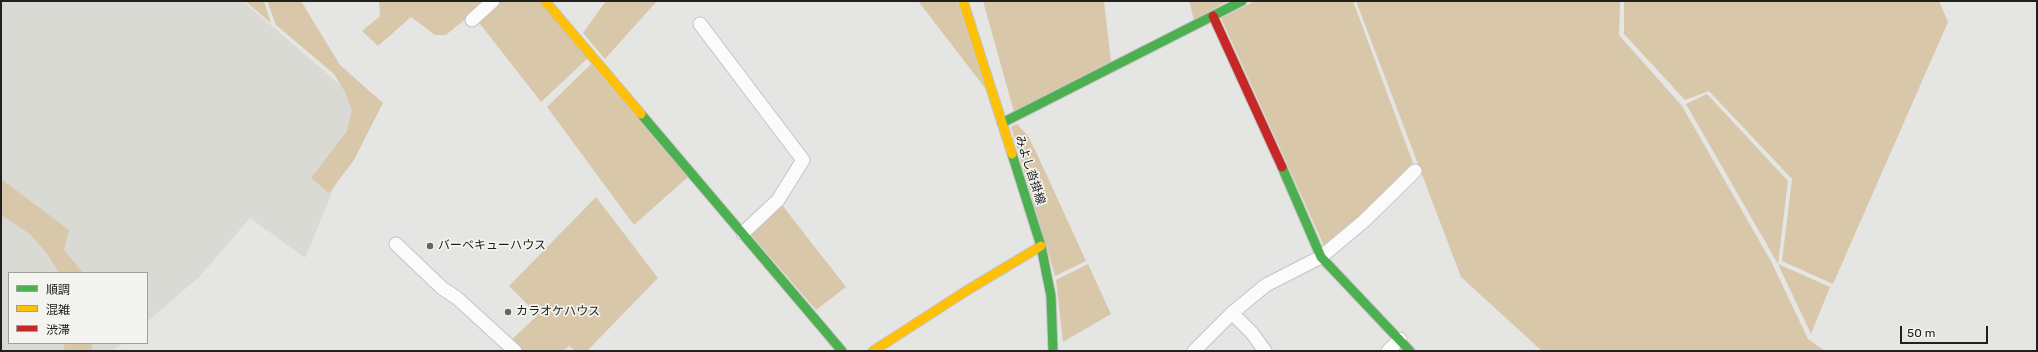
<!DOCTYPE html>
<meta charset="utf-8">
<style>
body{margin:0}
#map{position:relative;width:2038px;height:352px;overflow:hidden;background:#e5e6e4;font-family:Rubik,"Noto Sans JP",sans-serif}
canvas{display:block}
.frame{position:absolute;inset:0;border:2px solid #20201f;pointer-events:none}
.legend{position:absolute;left:8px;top:272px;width:140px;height:72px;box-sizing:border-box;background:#f3f4f0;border:1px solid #9f9f9c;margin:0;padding:5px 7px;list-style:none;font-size:12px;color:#20201f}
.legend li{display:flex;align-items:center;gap:8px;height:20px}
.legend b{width:20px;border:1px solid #9f9f9c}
.scale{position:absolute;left:1900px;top:326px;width:88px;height:18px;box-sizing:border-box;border:2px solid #20201f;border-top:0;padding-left:5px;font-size:12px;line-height:14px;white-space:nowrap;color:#20201f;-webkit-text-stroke:3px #f3f4f0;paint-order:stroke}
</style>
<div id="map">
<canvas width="2038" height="352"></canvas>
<div class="frame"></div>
<ul class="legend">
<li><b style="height:5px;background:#4caf50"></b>順調</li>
<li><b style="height:5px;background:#ffc107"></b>混雑</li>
<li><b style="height:5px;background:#c62828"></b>渋滞</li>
</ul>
<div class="scale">50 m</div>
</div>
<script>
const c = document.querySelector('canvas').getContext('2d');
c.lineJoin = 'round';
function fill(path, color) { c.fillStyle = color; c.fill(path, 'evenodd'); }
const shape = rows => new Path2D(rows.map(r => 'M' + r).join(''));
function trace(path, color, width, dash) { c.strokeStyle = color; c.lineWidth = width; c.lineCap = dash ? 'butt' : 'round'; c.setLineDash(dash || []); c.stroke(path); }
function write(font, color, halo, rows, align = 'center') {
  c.font = font + ' Rubik,"Noto Sans JP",sans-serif'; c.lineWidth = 3.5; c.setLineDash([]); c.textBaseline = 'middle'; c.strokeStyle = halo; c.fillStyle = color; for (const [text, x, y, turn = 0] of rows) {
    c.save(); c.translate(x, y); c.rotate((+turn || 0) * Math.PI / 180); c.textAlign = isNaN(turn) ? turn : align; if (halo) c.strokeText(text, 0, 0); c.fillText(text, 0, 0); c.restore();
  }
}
fill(shape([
 [1,1,243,1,367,108,305,258,250,218,199,277,147,322,147,273,9,273,9,343,123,343,113,351,1,351]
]), '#d9dad3');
fill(shape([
 [245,1,264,1,271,23],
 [267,1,301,1,340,65,383,103,354,160,329,193,311,178,347,131,352,110,345,92,334,74,276,25],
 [379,1,487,1,446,35,435,35,411,17,378,46,362,31,380,16],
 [499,1,541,1,588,58,541,102,477,20],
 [606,1,657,1,605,59,583,33],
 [918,1,957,1,985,88],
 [983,1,1104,1,1111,62,1014,112],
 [1189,1,1228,1,1194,20],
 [1255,1,1353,1,1413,163,1361,217,1325,248,1221,18],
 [1356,1,1620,1,1619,35,1682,106,1772,263,1808,339,1825,351,1542,351,1461,277],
 [1624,1,1939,1,1948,22,1833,284,1782,261,1792,179,1709,91,1685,100,1624,34],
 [591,64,688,177,634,225,547,107],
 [1707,94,1788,181,1778,264,1830,287,1811,334,1778,264,1686,104],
 [1017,124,1028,136,1037,154,1086,261,1055,276,1011,127],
 [1,179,69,230,64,250,83,273,59,273,48,255,30,234,1,215],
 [596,197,658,278,587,351,575,351,569,346,563,351,523,351,511,340,538,315,509,286],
 [782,205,846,287,816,310,751,235],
 [1088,264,1111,314,1063,342,1056,280],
 [65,343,92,343,92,351,63,351]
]), '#d9c7aa');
const street = shape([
 [472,20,493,1],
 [700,24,803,160,778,200,743,233],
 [396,244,442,288,457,298,515,351],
 [1232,313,1252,333,1265,351],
 [1194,351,1232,313,1266,285,1321,257,1364,221,1415,171],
 [1388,351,1400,339]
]);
const fast = shape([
 [641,114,842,351],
 [1002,123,1242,1],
 [1012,154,1041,246,1051,296,1053,351],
 [1282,167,1321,257,1410,351]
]);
const slow = shape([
 [545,1,641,114],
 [963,1,1012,154],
 [873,351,966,291,1041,246]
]);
const jam = shape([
 [1213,16,1282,167]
]);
trace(street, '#c4c4c4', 15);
trace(fast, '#c4c4c4', 11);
trace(slow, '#c4c4c4', 11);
trace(jam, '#c4c4c4', 11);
trace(street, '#fbfbfb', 13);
trace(fast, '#4caf50', 9);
trace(slow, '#ffc107', 9);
trace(jam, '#c62828', 9);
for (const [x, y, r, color] of [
 [430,246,4,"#656564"],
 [508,312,4,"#656564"]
]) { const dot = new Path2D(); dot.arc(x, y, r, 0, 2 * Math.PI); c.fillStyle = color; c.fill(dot); trace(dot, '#f3f4f0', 1.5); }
write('12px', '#20201f', '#f3f4f0', [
 ["みよし沓掛線",1030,170,72]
]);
write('12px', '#20201f', '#f3f4f0', [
 ["バーベキューハウス",438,246],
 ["カラオケハウス",516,312]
], 'left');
</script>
